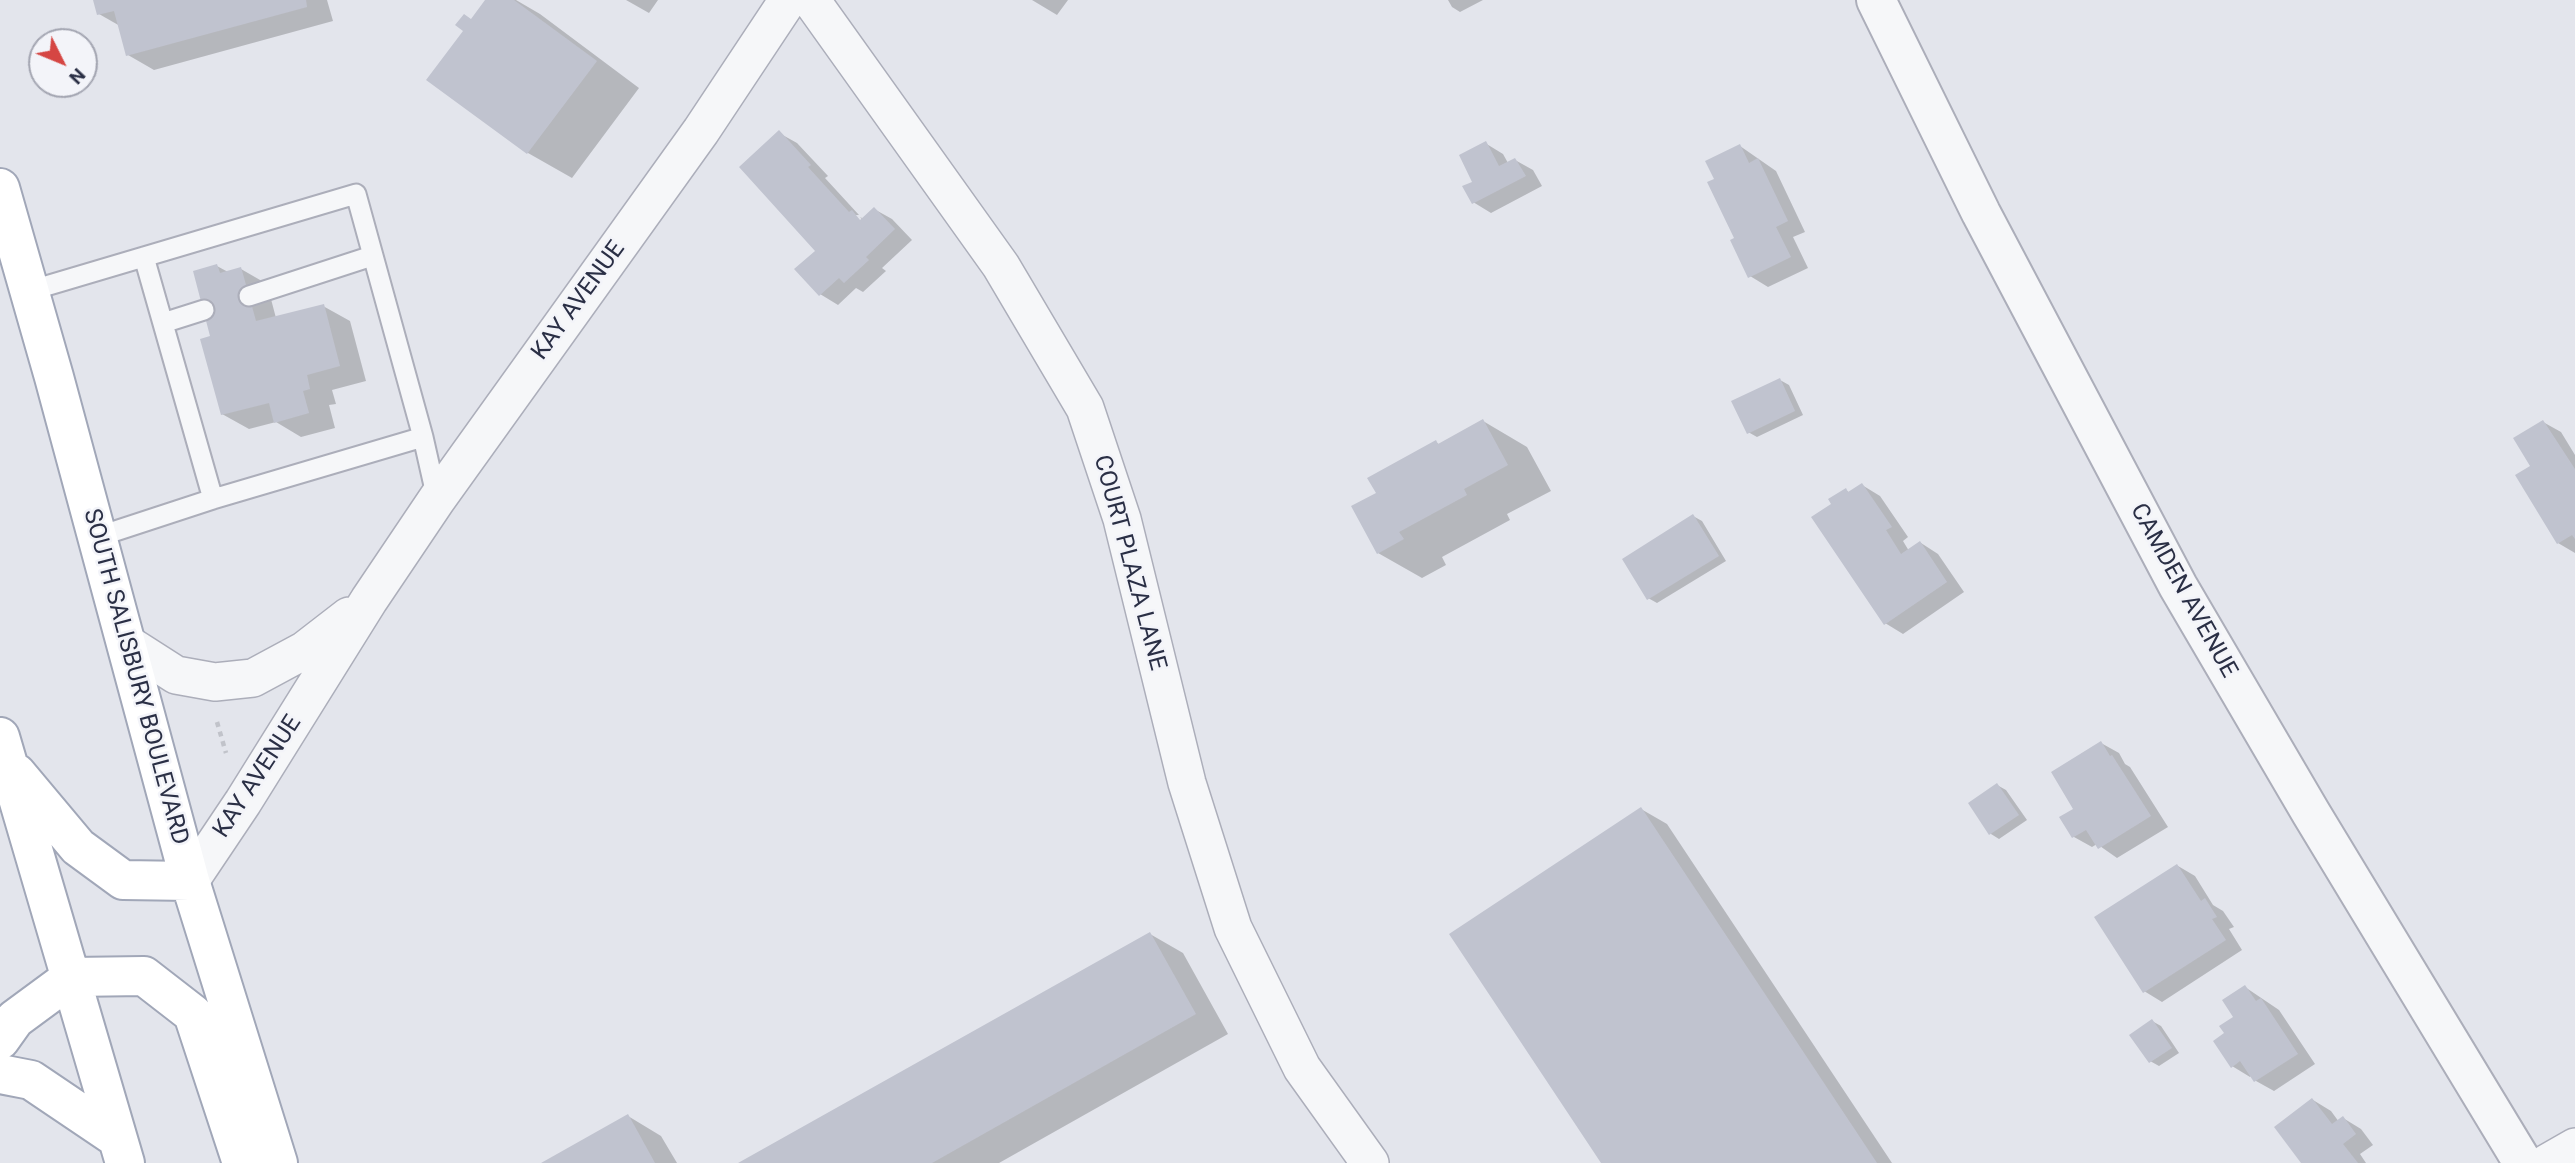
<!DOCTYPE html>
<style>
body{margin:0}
#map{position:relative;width:2575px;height:1163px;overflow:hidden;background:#e3e5ec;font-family:Roboto,sans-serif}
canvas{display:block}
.north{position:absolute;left:28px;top:28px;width:70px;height:70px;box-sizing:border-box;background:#f3f4f9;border:2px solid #a3a5b1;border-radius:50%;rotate:133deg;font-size:19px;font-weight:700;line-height:28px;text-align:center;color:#2a2f45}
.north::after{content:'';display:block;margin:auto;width:24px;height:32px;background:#d54643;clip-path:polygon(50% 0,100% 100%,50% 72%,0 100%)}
</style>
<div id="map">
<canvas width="2575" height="1163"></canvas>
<div class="north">N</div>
</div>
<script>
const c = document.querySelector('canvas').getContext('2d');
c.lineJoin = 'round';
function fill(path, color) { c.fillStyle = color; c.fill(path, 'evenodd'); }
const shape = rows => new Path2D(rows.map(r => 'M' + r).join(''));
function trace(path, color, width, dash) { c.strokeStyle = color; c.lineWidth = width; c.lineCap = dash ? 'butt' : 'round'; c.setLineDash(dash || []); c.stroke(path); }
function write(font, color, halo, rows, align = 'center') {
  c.font = font + ' Roboto,sans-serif'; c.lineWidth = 5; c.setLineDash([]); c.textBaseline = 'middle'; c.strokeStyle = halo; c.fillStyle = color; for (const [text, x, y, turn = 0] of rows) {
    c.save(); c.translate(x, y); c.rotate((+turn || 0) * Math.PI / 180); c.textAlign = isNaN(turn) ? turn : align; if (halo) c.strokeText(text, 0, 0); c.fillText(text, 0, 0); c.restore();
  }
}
fill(shape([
 [95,0,327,0,333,21,154,70,128,55,120,26,99,14],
 [488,0,516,0,540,14,639,88,572,178,528,153,429,79],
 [626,0,658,0,649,13],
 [1032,0,1068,0,1057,15],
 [1448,0,1483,0,1460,12,1452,7],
 [779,133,797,143,828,176,825,178,859,215,854,215,865,227,867,225,860,217,864,219,874,209,892,219,912,240,882,268,886,271,863,292,856,288,838,305,820,294,817,251],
 [1485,143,1503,154,1508,163,1515,160,1533,170,1542,186,1491,213,1473,202,1475,182],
 [1740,146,1776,171,1805,232,1793,237,1808,268,1768,287,1750,276,1716,180],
 [217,266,228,272,241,269,267,284,276,318,323,306,350,321,366,381,332,390,336,404,329,405,335,428,301,437,276,422,249,429,222,414,212,338],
 [1780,380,1789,385,1803,415,1757,437,1748,432],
 [1483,421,1527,447,1551,491,1507,514,1510,520,1442,557,1446,565,1422,578,1378,553,1378,493,1436,442,1440,445],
 [2543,422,2561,432,2575,455,2575,553,2558,543,2532,467],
 [1862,485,1880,496,1908,537,1903,541,1909,551,1921,543,1938,554,1964,592,1903,634,1885,623,1834,504,1846,490,1850,493],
 [1693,516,1702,521,1726,561,1657,603,1648,598],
 [2101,743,2119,753,2125,764,2130,767,2168,827,2117,858,2097,844,2092,847,2074,837,2075,809],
 [1997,785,2006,790,2027,820,1999,839,1991,834],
 [1641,809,1667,824,1892,1163,1603,1163],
 [2178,866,2195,876,2213,905,2223,911,2234,927,2229,929,2242,950,2162,1002,2144,991],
 [1150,934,1183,953,1228,1034,999,1163,741,1163],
 [2245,987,2279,1010,2315,1064,2274,1091,2256,1081,2252,1075,2250,1077,2232,1066,2227,1034,2236,1017],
 [2152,1021,2161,1026,2179,1053,2159,1066,2150,1061],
 [2313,1100,2331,1111,2339,1122,2343,1118,2361,1129,2373,1145,2360,1154,2366,1163,2303,1163],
 [628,1116,661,1136,677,1163,545,1163]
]), '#0003');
fill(shape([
 [93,0,306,0,307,7,126,56,114,11,97,15],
 [485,0,514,0,597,61,527,154,426,80,463,31,455,25,464,14,471,19],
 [779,130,811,165,808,167,849,212,852,210,860,220,874,207,895,229,866,257,869,260,844,283,839,278,819,296,794,269,815,251,739,167],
 [1486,141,1499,166,1515,158,1526,176,1472,204,1462,186,1472,182,1459,155],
 [1740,144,1749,163,1758,158,1788,221,1776,227,1791,257,1748,278,1730,240,1734,238,1707,182,1714,179,1705,161],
 [217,264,220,273,241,267,256,321,324,304,340,366,307,375,310,389,303,391,309,413,274,423,269,403,221,415,200,339,210,336,193,271],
 [1780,378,1795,411,1747,434,1731,401],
 [1483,419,1508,465,1464,489,1467,495,1399,532,1404,539,1377,554,1351,506,1376,493,1367,478,1436,440,1438,444],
 [2543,420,2575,469,2575,539,2572,535,2557,544,2515,475,2530,466,2513,438],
 [1862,483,1892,527,1886,530,1901,554,1920,541,1947,582,1884,625,1811,517,1831,504,1828,499,1846,488,1848,492],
 [1693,514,1719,556,1647,600,1622,559],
 [2101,741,2110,756,2112,755,2151,816,2098,849,2086,830,2072,838,2059,817,2073,809,2051,772],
 [1997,783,2019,815,1989,835,1968,803],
 [1641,807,1877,1163,1601,1163,1449,934],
 [2177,864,2201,901,2205,898,2217,917,2212,919,2226,940,2143,993,2094,917],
 [1150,932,1196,1014,932,1163,738,1163],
 [2245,985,2256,1001,2261,998,2298,1054,2254,1082,2240,1061,2231,1068,2213,1041,2224,1033,2219,1026,2233,1017,2222,1000],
 [2152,1019,2172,1048,2149,1063,2129,1035],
 [2312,1098,2332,1124,2343,1116,2356,1134,2343,1144,2358,1163,2301,1163,2274,1127],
 [628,1114,655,1163,541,1163]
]), '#c0c3cf');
const service = shape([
 [144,257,213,499,423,437],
 [29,291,356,194,423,437,437,499],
 [249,296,372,256],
 [163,323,204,310],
 [97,537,213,499]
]);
const minor = shape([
 [811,0,1001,266,1085,408,1122,519,1187,783,1233,928,1302,1068,1370,1163],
 [126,643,176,675,215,682,253,678,305,650,349,616],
 [190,881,243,802,369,600,437,499,701,131,788,0],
 [2547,1163,2575,1147]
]);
const tertiary = shape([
 [1876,0,1981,213,2178,586,2311,813,2523,1163]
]);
const primary = shape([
 [0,188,54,377,190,881,278,1163],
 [0,737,125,1163],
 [16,773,78,847,123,880,190,881],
 [0,1040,15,1019,72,977,144,976,193,1014,242,1163],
 [0,1074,31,1080,117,1138]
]);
trace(service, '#acaeba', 23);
trace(minor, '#acaeba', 40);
trace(tertiary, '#acaeba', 42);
trace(primary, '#a1a7b8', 42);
trace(shape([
 [217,722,226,753]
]), '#c1c3ca', 4.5, [5, 5]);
trace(service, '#f6f7f9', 19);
trace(minor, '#f6f7f9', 37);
trace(tertiary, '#f6f7f9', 38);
trace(primary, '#fff', 38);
write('24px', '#2a2f45', '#f3f4f9', [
 ["KAY AVENUE",579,301,-54],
 ["COURT PLAZA LANE",1129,563,75],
 ["CAMDEN AVENUE",2183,591,61],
 ["SOUTH SALISBURY BOULEVARD",135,677,75],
 ["KAY AVENUE",258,777,-57]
]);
</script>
